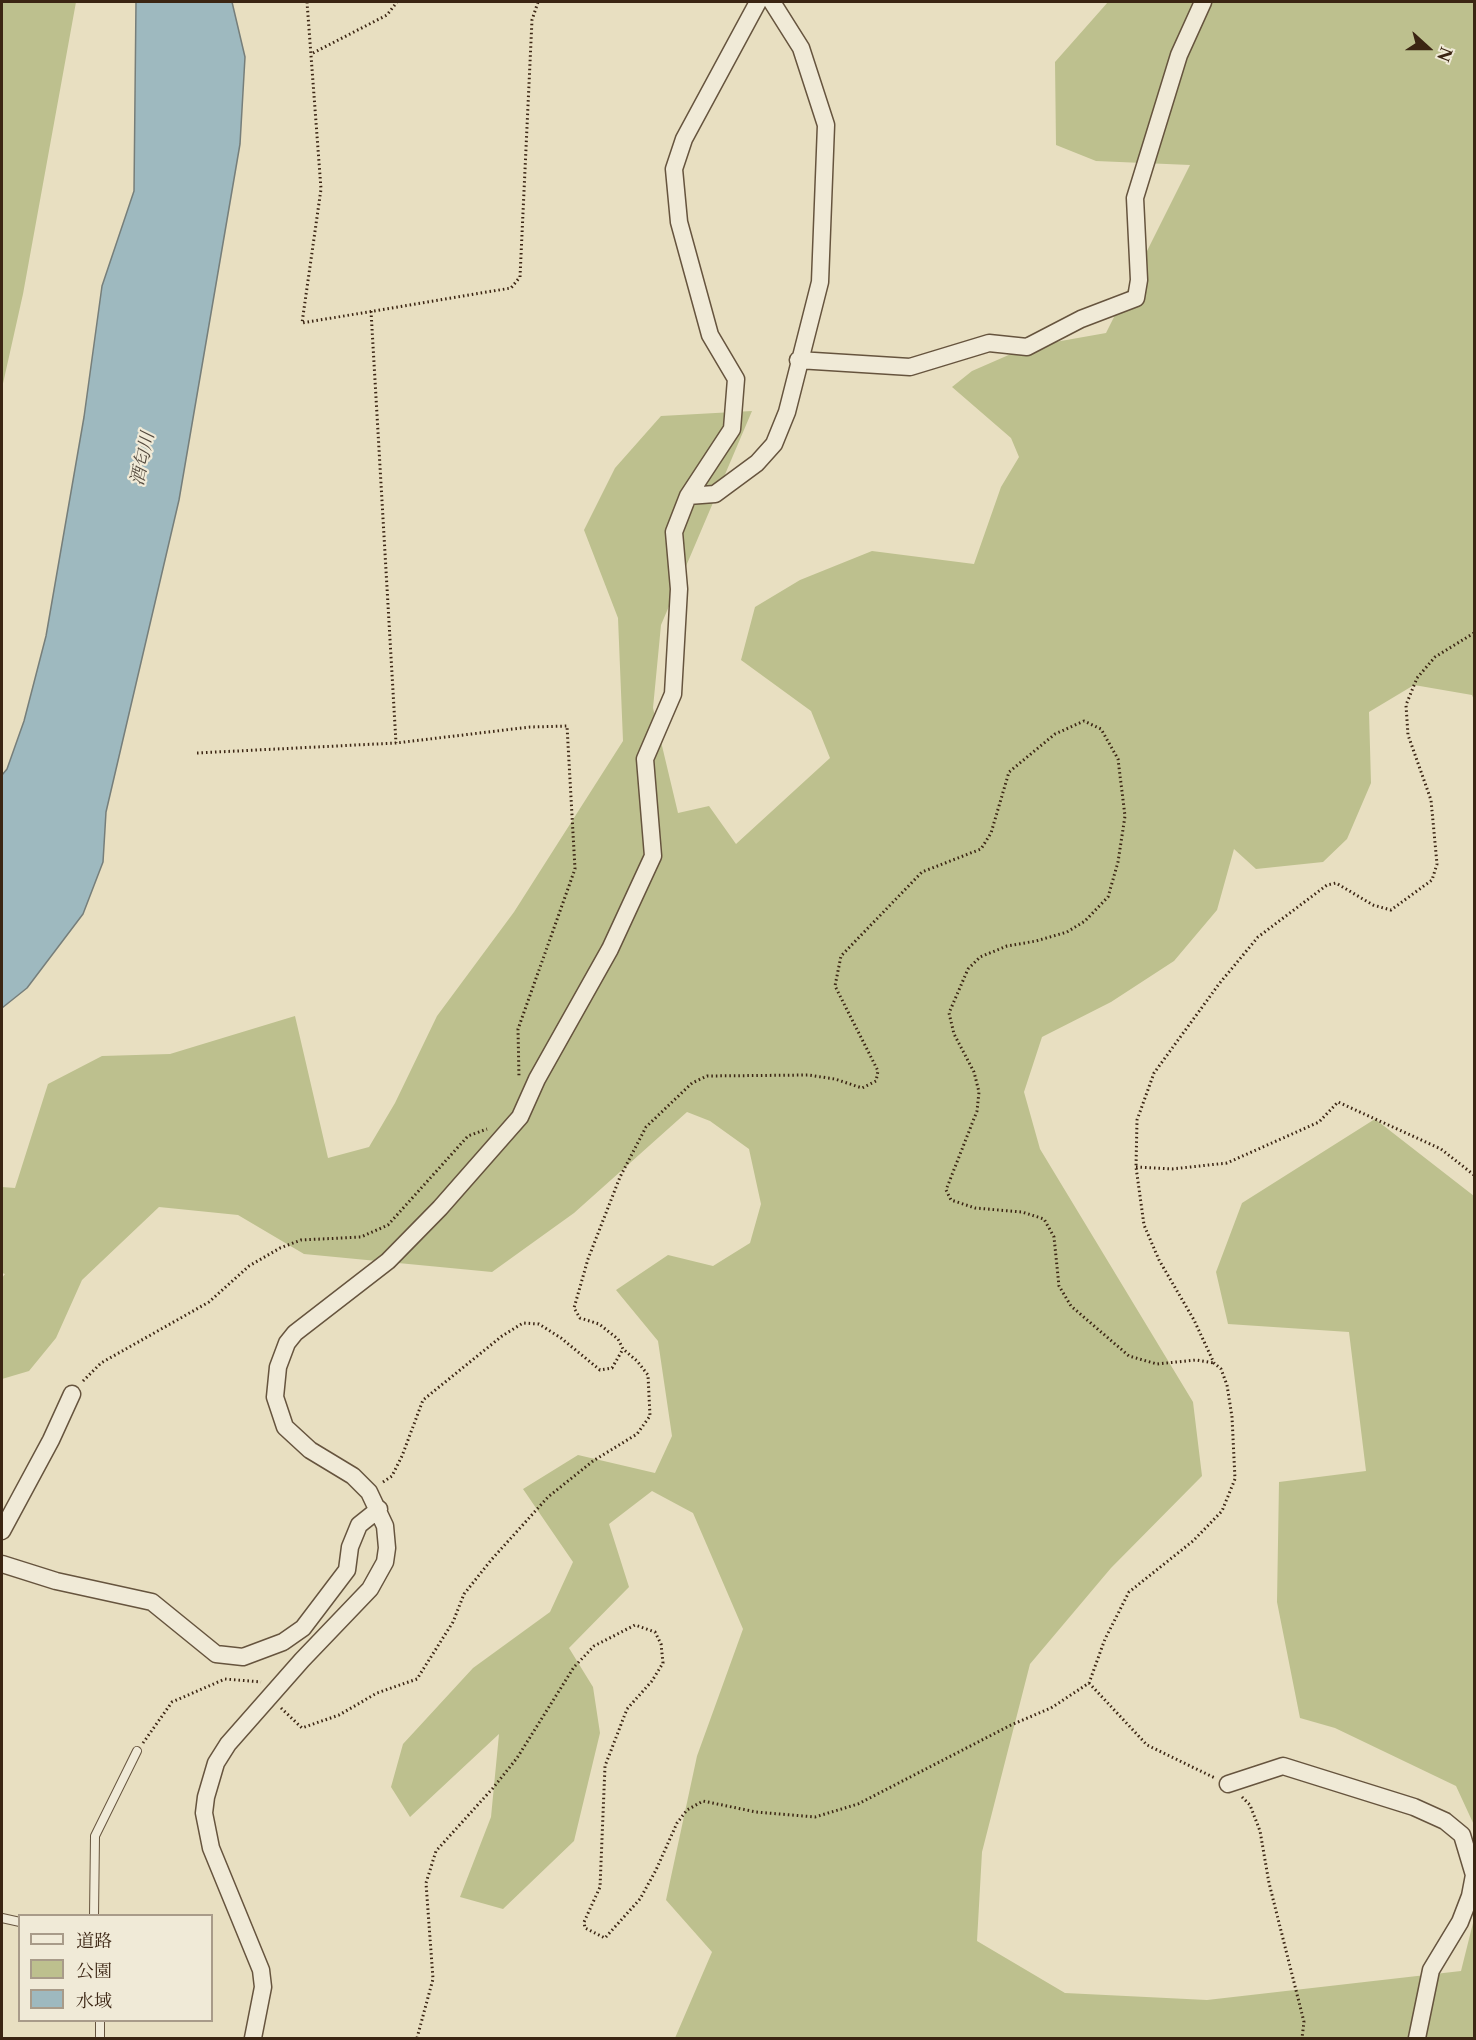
<!DOCTYPE html>
<meta charset="utf-8">
<style>
body{margin:0}
#map{position:relative;width:1476px;height:2040px;overflow:hidden;background:#e8dfc1;font-family:"Libre Caslon Text","Noto Serif JP",serif}
canvas{display:block}
.frame{position:absolute;inset:0;border:3px solid #3b2513;pointer-events:none}
.legend{position:absolute;left:18px;top:1914px;width:195px;height:108px;box-sizing:border-box;background:#f0ead7;border:2px solid #a89b89;margin:0;padding:8px 10px;list-style:none;font-size:18px;color:#3b2513}
.legend li{display:flex;align-items:center;gap:12px;height:30px}
.legend b{width:30px;border:2px solid #a89b89}
.north{position:absolute;left:1398px;top:18px;width:60px;height:60px;-webkit-text-stroke:4px #f0ead7;paint-order:stroke;rotate:111deg;font-size:16px;font-weight:700;line-height:24px;text-align:center;color:#3b2513}
.north::after{content:'';display:block;margin:auto;width:21px;height:27px;background:#3b2513;clip-path:polygon(50% 0,100% 100%,50% 72%,0 100%)}
</style>
<div id="map">
<canvas width="1476" height="2040"></canvas>
<div class="frame"></div>
<ul class="legend">
<li><b style="height:8px;background:#f0ead7"></b>道路</li>
<li><b style="height:16px;background:#bdc08e"></b>公園</li>
<li><b style="height:16px;background:#9eb9bf"></b>水域</li>
</ul>
<div class="north">N</div>
</div>
<script>
const c = document.querySelector('canvas').getContext('2d');
c.lineJoin = 'round';
function fill(path, color) { c.fillStyle = color; c.fill(path, 'evenodd'); }
const shape = rows => new Path2D(rows.map(r => 'M' + r).join(''));
function trace(path, color, width, dash) { c.strokeStyle = color; c.lineWidth = width; c.lineCap = dash ? 'butt' : 'round'; c.setLineDash(dash || []); c.stroke(path); }
function write(font, color, halo, rows, align = 'center') {
  c.font = font + ' "Libre Caslon Text","Noto Serif JP",serif'; c.lineWidth = 4.5; c.setLineDash([]); c.textBaseline = 'middle'; c.strokeStyle = halo; c.fillStyle = color; for (const [text, x, y, turn = 0] of rows) {
    c.save(); c.translate(x, y); c.rotate((+turn || 0) * Math.PI / 180); c.textAlign = isNaN(turn) ? turn : align; if (halo) c.strokeText(text, 0, 0); c.fillText(text, 0, 0); c.restore();
  }
}
fill(shape([
 [2,2,76,2,23,294,2,388],
 [1108,2,1474,2,1474,700,1472,695,1414,685,1369,712,1371,783,1347,839,1323,862,1256,869,1234,849,1217,910,1174,961,1111,1002,1042,1037,1024,1092,1040,1149,1193,1402,1202,1476,1111,1568,1030,1664,982,1852,977,1941,1065,1993,1207,2000,1461,1971,1474,1919,1474,2038,675,2038,712,1952,666,1900,697,1756,743,1629,693,1513,652,1491,609,1524,629,1587,569,1648,593,1687,600,1733,574,1841,503,1909,460,1897,491,1817,499,1734,410,1817,391,1787,403,1744,473,1668,550,1612,573,1562,523,1489,578,1455,655,1473,672,1436,658,1341,616,1290,668,1255,713,1266,750,1243,761,1204,749,1149,710,1121,687,1112,574,1213,492,1272,304,1254,238,1215,159,1207,82,1280,56,1338,29,1371,2,1379,2,1278,5,1274,2,1273,2,1187,15,1188,48,1084,102,1056,170,1054,295,1016,328,1158,369,1147,395,1103,437,1016,514,912,623,741,618,618,584,530,615,468,661,416,752,411,661,625,653,708,678,813,709,806,736,844,830,758,811,711,741,660,755,607,800,580,872,551,974,564,1001,487,1019,457,1011,438,952,387,972,371,1027,347,1106,333,1190,165,1096,161,1056,145,1055,62],
 [1375,1119,1474,1196,1474,1825,1456,1786,1335,1728,1300,1718,1277,1602,1279,1482,1366,1471,1349,1332,1228,1324,1216,1272,1242,1203]
]), '#bdc08e');
const water = shape([
 [136,2,232,2,245,57,240,144,179,500,106,812,103,862,83,914,27,988,2,1008,2,775,7,769,24,721,46,636,84,417,102,286,134,191,136,2]
]);
fill(water, '#9eb9bf');
trace(water, '#767e7a', 1.5);
const service = shape([
 [94,1916,95,1836,137,1751],
 [2,1918,20,1922],
 [100,2020,100,2038]
]);
const minor = shape([
 [798,360,910,367,989,343,1027,347,1081,319,1136,298,1139,280,1135,198,1179,55,1203,2],
 [688,496,715,494,757,463,774,444,787,412,820,282,826,125,801,48,772,2],
 [2,1531,51,1440,72,1394],
 [2,1564,56,1581,152,1602,216,1654,243,1657,283,1642,303,1628,347,1570,350,1547,359,1525,379,1509],
 [1228,1784,1283,1766,1414,1807,1445,1821,1462,1835,1474,1875,1470,1896,1460,1922,1431,1970,1417,2038],
 [253,2038,263,1987,261,1970,211,1848,204,1813,206,1797,216,1763,228,1744,302,1660,370,1589,385,1562,387,1548,385,1526,369,1492,353,1476,310,1450,285,1427,275,1397,278,1367,287,1343,295,1333,388,1261,440,1208,520,1117,537,1079,610,949,653,856,645,759,673,694,679,589,674,532,688,496,732,429,736,379,710,335,679,222,674,169,684,139,758,2]
]);
trace(service, '#66543e', 10);
trace(minor, '#66543e', 19);
trace(shape([
 [307,2,321,189,302,323,511,288,520,277,532,20,538,2],
 [313,53,387,15,397,2],
 [371,311,396,743],
 [197,753,396,743,530,727,567,726,575,869,518,1029,519,1078],
 [1136,1167,1172,1169,1227,1163,1319,1122,1338,1102,1441,1149,1474,1175],
 [83,1381,101,1363,209,1302,249,1266,280,1248,301,1240,361,1237,388,1225,468,1136,487,1129],
 [383,1482,392,1476,402,1456,423,1400,502,1336,523,1323,539,1324,561,1338,600,1370,612,1368,623,1349],
 [1089,1683,1147,1745,1215,1778],
 [281,1708,302,1728,339,1715,377,1693,417,1679,453,1622,464,1594,492,1559,548,1497,593,1461,637,1434,650,1416,648,1375,637,1361,623,1349,618,1339,599,1324,580,1318,574,1308,588,1259,620,1177,646,1127,692,1083,707,1076,808,1075,835,1079,862,1088,876,1081,878,1071,835,986,841,956,922,872,981,849,991,833,1009,772,1055,734,1084,721,1101,729,1118,759,1125,816,1118,862,1108,897,1085,921,1067,932,1036,941,1007,946,980,957,968,969,949,1013,954,1034,974,1072,979,1092,977,1111,946,1190,951,1200,975,1208,1022,1212,1044,1219,1054,1237,1059,1286,1071,1306,1129,1356,1157,1364,1196,1360,1214,1363],
 [143,1743,172,1702,225,1679,261,1682],
 [1242,1797,1250,1805,1260,1831,1269,1883,1304,2022,1302,2038],
 [417,2038,433,1979,426,1883,436,1851,493,1788,517,1758,574,1667,594,1646,635,1625,655,1632,661,1644,663,1663,652,1681,627,1709,605,1766,600,1887,584,1922,585,1928,605,1938,640,1899,656,1870,677,1823,687,1810,703,1801,756,1812,815,1817,858,1804,1011,1725,1051,1708,1089,1683,1105,1639,1129,1592,1193,1541,1222,1511,1235,1479,1232,1417,1227,1385,1221,1369,1214,1363,1194,1320,1159,1260,1144,1225,1136,1167,1137,1120,1154,1073,1219,984,1258,937,1327,885,1336,883,1373,905,1391,910,1432,880,1437,864,1431,800,1408,735,1406,705,1417,678,1435,657,1474,633]
]), '#3b2513', 3, [1.5, 3]);
trace(service, '#f0ead7', 8);
trace(minor, '#f0ead7', 16);
write('italic 18px', '#544a3e', '#f0ead7', [
 ["酒匂川",143,459,-78]
]);
</script>
